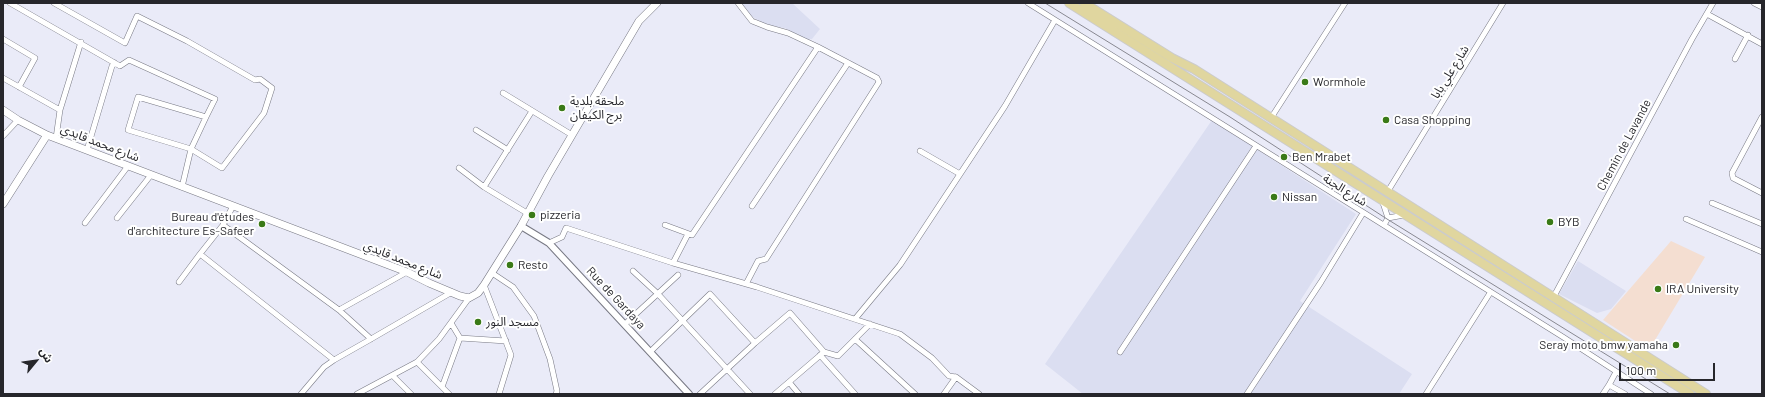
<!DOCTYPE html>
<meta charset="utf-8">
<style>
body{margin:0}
#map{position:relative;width:1765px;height:397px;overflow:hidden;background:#eaebf8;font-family:Barlow,"Noto Sans Arabic",sans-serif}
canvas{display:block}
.frame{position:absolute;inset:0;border:4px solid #26262b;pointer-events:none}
.north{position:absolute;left:16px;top:341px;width:40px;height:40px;-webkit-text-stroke:3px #fff;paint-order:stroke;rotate:61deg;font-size:11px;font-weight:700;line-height:16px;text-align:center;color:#26262b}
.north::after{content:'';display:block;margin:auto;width:14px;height:18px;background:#26262b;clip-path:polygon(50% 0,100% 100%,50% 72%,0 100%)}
.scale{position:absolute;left:1619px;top:363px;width:96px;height:18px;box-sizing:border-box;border:2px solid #26262b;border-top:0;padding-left:5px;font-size:12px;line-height:14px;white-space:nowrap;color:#26262b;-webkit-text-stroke:3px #fff;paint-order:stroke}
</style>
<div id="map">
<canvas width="1765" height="397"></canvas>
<div class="frame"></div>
<div class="north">ش</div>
<div class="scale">100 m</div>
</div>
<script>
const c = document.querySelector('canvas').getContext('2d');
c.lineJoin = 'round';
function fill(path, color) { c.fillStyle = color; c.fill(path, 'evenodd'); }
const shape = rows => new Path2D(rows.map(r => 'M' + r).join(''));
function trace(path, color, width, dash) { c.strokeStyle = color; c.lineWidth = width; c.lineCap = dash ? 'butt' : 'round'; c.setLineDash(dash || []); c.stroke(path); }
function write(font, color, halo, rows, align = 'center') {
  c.font = font + ' Barlow,"Noto Sans Arabic",sans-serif'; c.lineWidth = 4; c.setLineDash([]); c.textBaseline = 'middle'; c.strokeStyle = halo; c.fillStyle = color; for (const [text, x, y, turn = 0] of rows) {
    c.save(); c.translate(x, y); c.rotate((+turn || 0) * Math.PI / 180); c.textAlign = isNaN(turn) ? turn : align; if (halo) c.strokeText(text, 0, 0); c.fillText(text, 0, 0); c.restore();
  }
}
fill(shape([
 [741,3,792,3,820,29,812,39,806,40,785,28,766,25,750,15],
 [1212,120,1356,214,1300,301,1412,374,1399,394,1083,394,1045,364],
 [1578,261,1626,291,1611,309,1597,313,1559,294]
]), '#dbdef1');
fill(shape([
 [1671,241,1705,257,1649,350,1603,320]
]), '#f4ded1');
const minor = shape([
 [10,3,120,66,129,60,215,99,206,117,138,97,128,130,191,149,182,187],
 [54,3,125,43,137,16,187,41,255,80,260,79,272,88,264,113,222,168,191,149,206,117],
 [738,3,752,21,767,27,788,33,818,47,877,78,879,82,766,259,758,261,746,284],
 [1028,3,1563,337,1651,394],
 [1754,3,1762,7],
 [1707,14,1762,44],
 [3,39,35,58,19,87],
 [1735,59,1748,35],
 [3,78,60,110],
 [503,93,572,135],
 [1762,117,1732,173,1733,178,1762,193],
 [1271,118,1345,3],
 [476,130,508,150],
 [3,136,18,120],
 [56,138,60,110,81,42],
 [87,150,112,66,115,63],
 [920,151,960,174],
 [459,168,484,187],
 [1388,191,1503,3],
 [1383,203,1388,218,1384,225],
 [1712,203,1762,224],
 [233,206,223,225,200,254,334,360],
 [752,206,848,63],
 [527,213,484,187,532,111],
 [117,218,151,175],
 [1388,218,1404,215],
 [1686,219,1762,252],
 [85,223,128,166],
 [223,225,339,310,371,339],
 [665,225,692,235,818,47],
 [549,243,562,237,566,228,673,263,757,287,900,334,932,358,949,376,956,377],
 [673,263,688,234],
 [633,271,658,294,750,394],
 [492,273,513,287,534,316,550,359,557,391,556,394],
 [179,282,200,254],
 [484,285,511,355,499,394],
 [1553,298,1692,39,1713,3],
 [339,310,407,272],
 [855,319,900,265,1005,106,1055,20],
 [625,324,678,275],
 [460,338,506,341],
 [855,339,915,394],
 [651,351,710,294,755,343],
 [1120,352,1256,146],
 [820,355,855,394],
 [417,362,449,394],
 [393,376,411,394],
 [789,382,799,394],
 [1609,385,1616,372],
 [442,387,460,338,451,323],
 [301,394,324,367,334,360,371,339,452,292],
 [357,394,417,362,439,339,469,298],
 [700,394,755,343,790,313,824,352,838,356,870,324],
 [775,394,824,352],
 [944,394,956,377,979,394],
 [1247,394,1321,282,1363,213],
 [1426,394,1490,293],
 [1603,394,1609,385,1625,394]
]);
const tertiary = shape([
 [521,226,549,243,689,394]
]);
const secondary = shape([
 [3,110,18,120,47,135,407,272,429,283,460,296,469,298,478,293,484,285,521,226,548,176,639,21,657,3],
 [3,204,47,135]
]);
const primary = shape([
 [1069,3,1690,394],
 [1084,3,1172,58,1194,69,1706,394]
]);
trace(minor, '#787984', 6);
trace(tertiary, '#787984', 8);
trace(secondary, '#787984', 8);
trace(primary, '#cbcbcc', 10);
trace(minor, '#fff', 5);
trace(tertiary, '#fff', 6);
trace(secondary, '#fff', 7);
trace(primary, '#e0d69f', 8);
trace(shape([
 [1045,3,1230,117,1387,219,1670,394]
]), '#888891', 1);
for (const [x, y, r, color] of [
 [1305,82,4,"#3a7a17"],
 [562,108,4,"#3a7a17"],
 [1386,120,4,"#3a7a17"],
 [1284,157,4,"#3a7a17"],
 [1274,197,4,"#3a7a17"],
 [532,215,4,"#3a7a17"],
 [1550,222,4,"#3a7a17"],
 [262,224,4,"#3a7a17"],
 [510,265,4,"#3a7a17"],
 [1658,289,4,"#3a7a17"],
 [478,322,4,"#3a7a17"],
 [1676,345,4,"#3a7a17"]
]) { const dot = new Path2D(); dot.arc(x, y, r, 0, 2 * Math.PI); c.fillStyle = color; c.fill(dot); trace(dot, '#fff', 1.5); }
write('12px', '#26262b', '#fff', [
 ["شارع علي بابا",1450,72,-58],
 ["شارع محمد قايدي",100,143,21],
 ["Chemin de Lavande",1624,145,-62],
 ["شارع الجنة",1345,190,32],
 ["شارع محمد قايدي",403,260,22],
 ["Rue de Gardaya",616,298,47]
]);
write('12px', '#26262b', '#fff', [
 ["Wormhole",1313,82],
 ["ملحقة بلدية",570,101],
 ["برج الكيفان",570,115],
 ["Casa Shopping",1394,120],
 ["Ben Mrabet",1292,157],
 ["Nissan",1282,197],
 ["pizzeria",540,215],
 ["Bureau d'études",254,217,"right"],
 ["d'architecture Es-Safeer",254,231,"right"],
 ["BYB",1558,222],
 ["Resto",518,265],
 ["IRA University",1666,289],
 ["مسجد النور",486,322],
 ["Seray moto bmw yamaha",1668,345,"right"]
], 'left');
</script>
